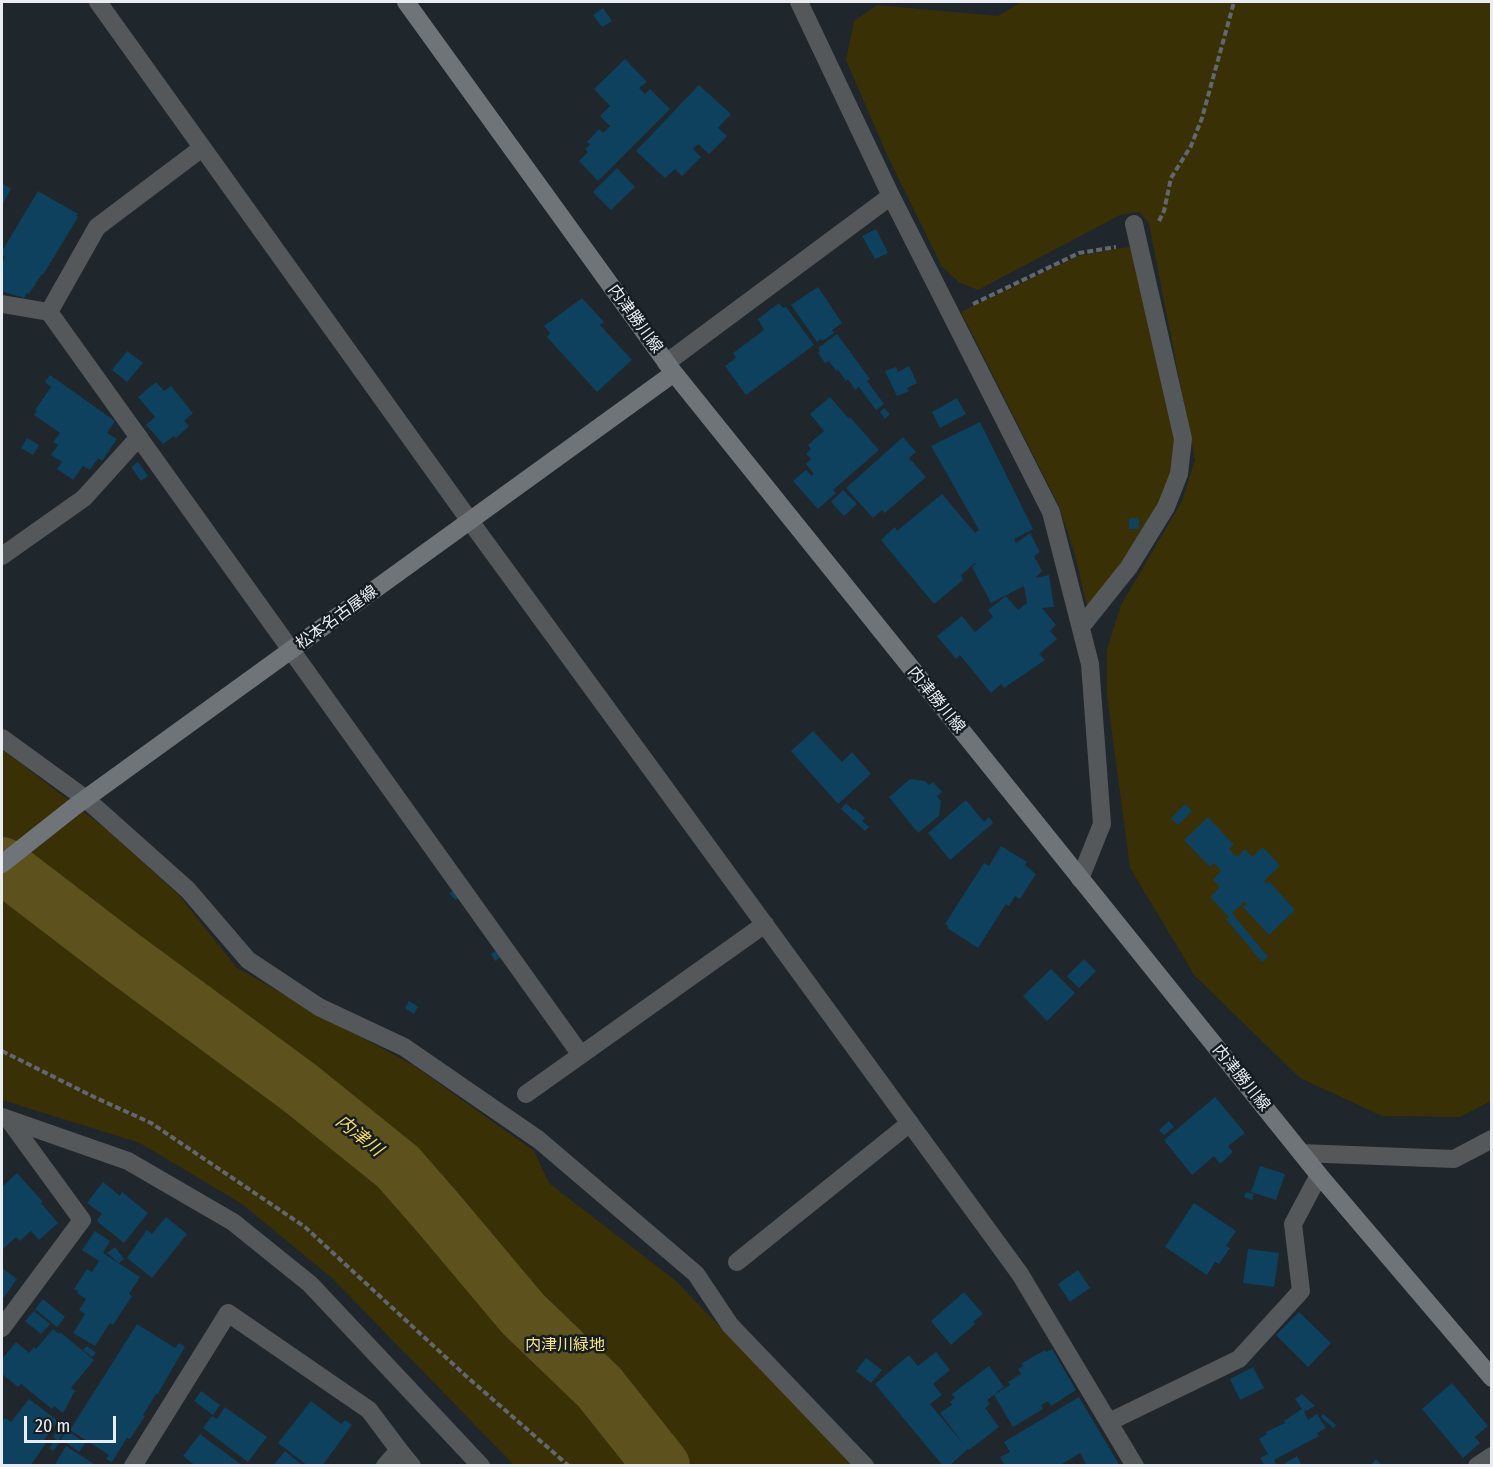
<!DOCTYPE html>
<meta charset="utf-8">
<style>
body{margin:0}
#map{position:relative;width:1493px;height:1467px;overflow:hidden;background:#1f262c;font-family:"Fira Sans Condensed",sans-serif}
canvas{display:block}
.frame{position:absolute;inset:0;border:3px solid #e9edf1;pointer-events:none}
.scale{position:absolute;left:24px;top:1416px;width:92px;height:27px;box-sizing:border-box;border:3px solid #e9edf1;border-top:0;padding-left:8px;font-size:18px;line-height:21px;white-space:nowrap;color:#e9edf1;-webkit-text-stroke:4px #161d22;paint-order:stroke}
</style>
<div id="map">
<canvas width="1493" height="1467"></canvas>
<div class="frame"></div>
<div class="scale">20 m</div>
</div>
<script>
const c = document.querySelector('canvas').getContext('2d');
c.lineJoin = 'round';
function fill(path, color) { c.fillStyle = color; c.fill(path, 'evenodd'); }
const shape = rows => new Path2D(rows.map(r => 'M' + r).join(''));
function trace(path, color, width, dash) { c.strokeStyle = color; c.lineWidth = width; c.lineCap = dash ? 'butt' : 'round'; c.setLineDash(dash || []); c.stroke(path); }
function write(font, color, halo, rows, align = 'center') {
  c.font = font + ' "Fira Sans Condensed","Noto Sans JP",sans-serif'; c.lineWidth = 5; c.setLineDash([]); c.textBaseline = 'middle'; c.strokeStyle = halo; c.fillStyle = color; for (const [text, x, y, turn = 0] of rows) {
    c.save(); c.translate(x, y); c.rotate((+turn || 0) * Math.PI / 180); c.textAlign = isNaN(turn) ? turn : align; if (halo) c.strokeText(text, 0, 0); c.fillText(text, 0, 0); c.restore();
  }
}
fill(shape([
 [1021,2,1491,2,1491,1101,1460,1117,1382,1116,1300,1078,1195,976,1130,868,1107,695,1107,649,1121,605,1182,501,1195,460,1149,224,1140,212,1122,214,978,290,960,283,942,267,888,157,846,60,854,21,877,5,998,16],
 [1133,246,1178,441,1162,505,1088,611,1075,555,1059,506,961,312,1078,256],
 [2,749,106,829,179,895,236,967,314,1012,413,1065,534,1151,549,1183,676,1281,853,1465,514,1465,333,1279,242,1204,140,1143,2,1100]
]), '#393006');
trace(shape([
 [2,865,121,956,300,1088,398,1167,439,1214,523,1314,599,1387,662,1466]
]), '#5d511d', 56);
fill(shape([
 [603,8,612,21,602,27,593,15],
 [625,59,647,82,639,88,645,94,650,89,670,109,598,181,579,161,588,152,585,149,590,145,587,142,599,129,603,133,610,126,600,116,610,106,594,89],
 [699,85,731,114,718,128,727,136,709,154,698,144,693,149,701,157,682,176,675,169,665,178,636,151],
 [617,168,635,187,611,210,593,192],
 [2,183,11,189,2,205],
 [38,191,78,214,76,216,78,217,43,275,42,274,29,294,27,293,24,298,2,291,2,260,3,261,5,257,2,255,2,251],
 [876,229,888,253,875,259,862,236],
 [818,287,842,323,832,330,834,333,822,341,821,339,817,342,791,305],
 [582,298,604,322,600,325,632,360,597,392,547,337,550,333,544,326],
 [779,303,783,308,786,307,814,345,746,395,725,366,736,358,733,353,764,330,758,319],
 [837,334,870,379,867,381,884,404,876,410,859,387,855,390,848,379,846,381,838,370,836,371,829,361,825,363,818,353,820,351,818,348],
 [127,351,143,363,127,382,112,370],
 [909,366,917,383,907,388,909,391,897,396,885,371,896,367,898,372],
 [50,375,115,421,107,433,117,439,102,461,98,458,90,470,83,466,73,480,57,469,62,462,51,455,58,445,53,442,60,433,34,415,37,411,35,410,51,387,45,382],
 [156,382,164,391,171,386,193,413,184,421,189,426,176,438,174,436,163,444,146,425,155,417,138,397],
 [830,397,849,419,850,417,879,450,833,490,836,493,818,509,793,481,806,470,812,476,814,474,806,464,811,459,806,454,811,449,808,445,824,431,810,414],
 [957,398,966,414,940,428,932,412],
 [884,408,890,414,885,419,880,412],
 [980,422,1033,529,1014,539,1016,543,1030,533,1040,552,1034,556,1042,571,1035,578,1049,575,1054,607,1042,608,1056,625,1050,631,1057,639,1039,654,1045,660,1004,688,1001,684,991,693,960,655,956,659,937,636,962,616,975,632,993,617,988,610,1006,596,1018,610,1027,603,1024,586,991,603,972,567,976,564,975,563,961,575,963,580,934,604,881,540,895,527,897,531,942,494,975,533,979,530,931,446],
 [903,437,916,452,909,458,926,477,885,513,882,510,873,518,846,488],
 [27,438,39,445,33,455,21,448],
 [138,462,148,476,141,481,131,467],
 [843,490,857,504,844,516,831,502],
 [1129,518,1139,518,1139,529,1129,529],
 [813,731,842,762,852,752,871,774,838,804,791,751],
 [910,779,925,781,929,785,933,782,942,792,937,796,941,801,939,816,918,833,889,797],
 [966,800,984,822,989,817,993,823,950,860,928,833],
 [846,803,853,810,855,809,865,818,862,821,869,827,865,831,841,809],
 [1185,804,1192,811,1178,825,1171,818],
 [1208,817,1234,845,1229,849,1237,857,1245,849,1252,857,1263,847,1280,866,1264,881,1267,884,1269,881,1295,910,1269,935,1243,907,1247,904,1244,902,1232,913,1268,957,1262,962,1226,919,1229,917,1210,897,1220,887,1213,880,1221,871,1214,863,1210,867,1184,840],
 [1001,846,1027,862,1025,865,1036,874,1020,899,1015,896,1009,906,1006,904,978,948,947,928,948,926,945,924,984,863,989,866],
 [453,891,458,898,455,900,449,893],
 [497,950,501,957,495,961,491,954],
 [1084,959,1096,971,1079,988,1067,976],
 [1051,969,1075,993,1047,1021,1023,996],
 [409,1001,418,1007,414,1014,405,1008],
 [1215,1097,1245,1133,1228,1146,1233,1152,1220,1164,1214,1156,1192,1175,1164,1140],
 [1169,1121,1174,1127,1164,1135,1159,1130],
 [1260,1166,1285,1174,1276,1200,1251,1192],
 [17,1173,43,1202,41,1203,58,1223,39,1240,31,1231,20,1241,16,1237,2,1250,2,1187],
 [103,1182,120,1196,122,1192,148,1213,124,1243,99,1223,97,1220,102,1214,87,1203],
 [1246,1192,1254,1194,1252,1200,1244,1197],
 [1194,1203,1236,1231,1226,1246,1230,1248,1219,1264,1215,1262,1207,1275,1165,1247],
 [166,1217,187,1234,152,1278,127,1258,147,1230,152,1234],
 [95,1231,110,1241,103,1253,140,1277,129,1294,132,1296,113,1325,110,1323,95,1346,73,1333,85,1314,79,1310,86,1299,77,1293,78,1291,74,1289,87,1269,92,1272,99,1261,82,1250],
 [115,1247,124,1259,119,1263,107,1253],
 [1248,1249,1279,1253,1274,1287,1243,1283],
 [2,1268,17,1279,2,1300],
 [1078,1270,1090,1288,1070,1302,1058,1284],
 [964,1292,983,1314,973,1322,975,1324,951,1345,931,1321],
 [43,1299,65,1317,57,1327,35,1309],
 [34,1311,50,1324,41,1334,25,1321],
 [1299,1312,1331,1343,1308,1367,1276,1335],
 [137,1324,175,1348,179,1343,185,1347,157,1395,156,1394,143,1415,145,1416,130,1439,127,1438,112,1462,106,1459,109,1455,70,1430],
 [53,1329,59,1334,60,1332,94,1360,71,1388,75,1391,63,1413,54,1406,52,1409,21,1384,18,1387,2,1374,2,1359,16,1342,29,1353,34,1347,36,1349],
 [87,1346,96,1353,92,1357,83,1350],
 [1052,1349,1076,1390,1051,1406,1048,1401,1041,1405,1043,1409,1013,1427,994,1395,1010,1385,1008,1382,1021,1374,1018,1369,1023,1366,1022,1363,1045,1350,1046,1352],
 [936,1352,950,1370,933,1384,942,1395,930,1404,965,1446,940,1413,952,1405,950,1402,955,1398,952,1394,989,1366,1004,1387,987,1400,990,1404,985,1408,999,1427,969,1450,968,1449,949,1466,943,1466,875,1384,909,1355,918,1366],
 [866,1358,882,1370,871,1383,856,1371],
 [1253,1367,1264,1388,1240,1400,1230,1379],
 [1452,1383,1488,1426,1475,1437,1480,1443,1463,1458,1422,1409],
 [201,1391,220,1405,213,1415,194,1401],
 [1302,1394,1315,1406,1304,1412,1308,1420,1317,1414,1326,1428,1317,1433,1319,1436,1274,1460,1277,1466,1265,1466,1260,1458,1268,1454,1259,1439,1267,1434,1266,1432,1285,1423,1284,1421,1302,1409,1295,1399],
 [1079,1397,1120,1466,1087,1466,1080,1453,1059,1466,1005,1466,1000,1457,1010,1452,1004,1442],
 [29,1399,58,1421,44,1440,47,1442,30,1466,4,1466,2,1464,2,1458,3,1455,2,1454,2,1422,5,1418,11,1422],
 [311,1401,341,1424,345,1420,352,1425,322,1466,308,1466,278,1443],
 [225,1407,267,1437,248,1462,203,1428,212,1416,217,1419],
 [1323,1414,1336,1425,1333,1428,1321,1417],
 [59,1427,65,1430,58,1441,53,1437],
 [67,1430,85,1443,79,1452,61,1439],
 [200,1434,243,1466,196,1466,183,1456],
 [55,1440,59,1443,53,1451,49,1448],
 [66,1446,97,1466,54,1466],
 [285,1451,303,1466,273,1466],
 [1297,1456,1302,1466,1287,1466,1285,1463],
 [1376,1459,1383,1466,1370,1466]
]), '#0e415e');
trace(shape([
 [1159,221,1164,211,1171,178,1191,146,1202,118,1234,2],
 [973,304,1079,253,1116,247],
 [2,1051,92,1096,151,1123,305,1227,466,1376,569,1466]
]), '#61676c', 4, [6, 3]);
trace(shape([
 [98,2,470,521,1020,1274,1135,1466],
 [799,2,891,196,1051,512,1090,664,1102,824,1080,879],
 [2,304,49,312,97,227,202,148],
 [49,312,581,1055],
 [666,363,891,196],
 [2,556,84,498,139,437],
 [1081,627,1129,567,1166,507,1179,474,1183,439,1134,224],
 [2,738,86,799,188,890,248,960,319,1007,404,1047,539,1140,696,1274,730,1325,865,1466],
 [526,1094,765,924],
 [2,1117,128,1161,233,1222,310,1284,481,1466],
 [1301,1153,1454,1159,1492,1139],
 [737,1262,910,1123],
 [2,1328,82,1220,9,1120],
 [1109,1422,1239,1359,1301,1291,1293,1224,1319,1175],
 [133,1466,228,1313,369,1410,399,1450,412,1466],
 [385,1466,399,1450],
 [1477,1466,1492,1456]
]), '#54585b', 18);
trace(shape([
 [406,2,674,373,1319,1175,1492,1378],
 [2,864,74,807,674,373]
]), '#6f7479', 18);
write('16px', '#e9edf1', '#161d22', [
 ["内津勝川線",635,319,54],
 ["松本名古屋線",337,618,-36],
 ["内津勝川線",936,700,51],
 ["内津勝川線",1241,1078,51]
]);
write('16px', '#fae583', '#161d22', [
 ["内津川緑地",565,1346]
]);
write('italic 18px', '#f9dd5a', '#161d22', [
 ["内津川",359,1136,39]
]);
</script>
